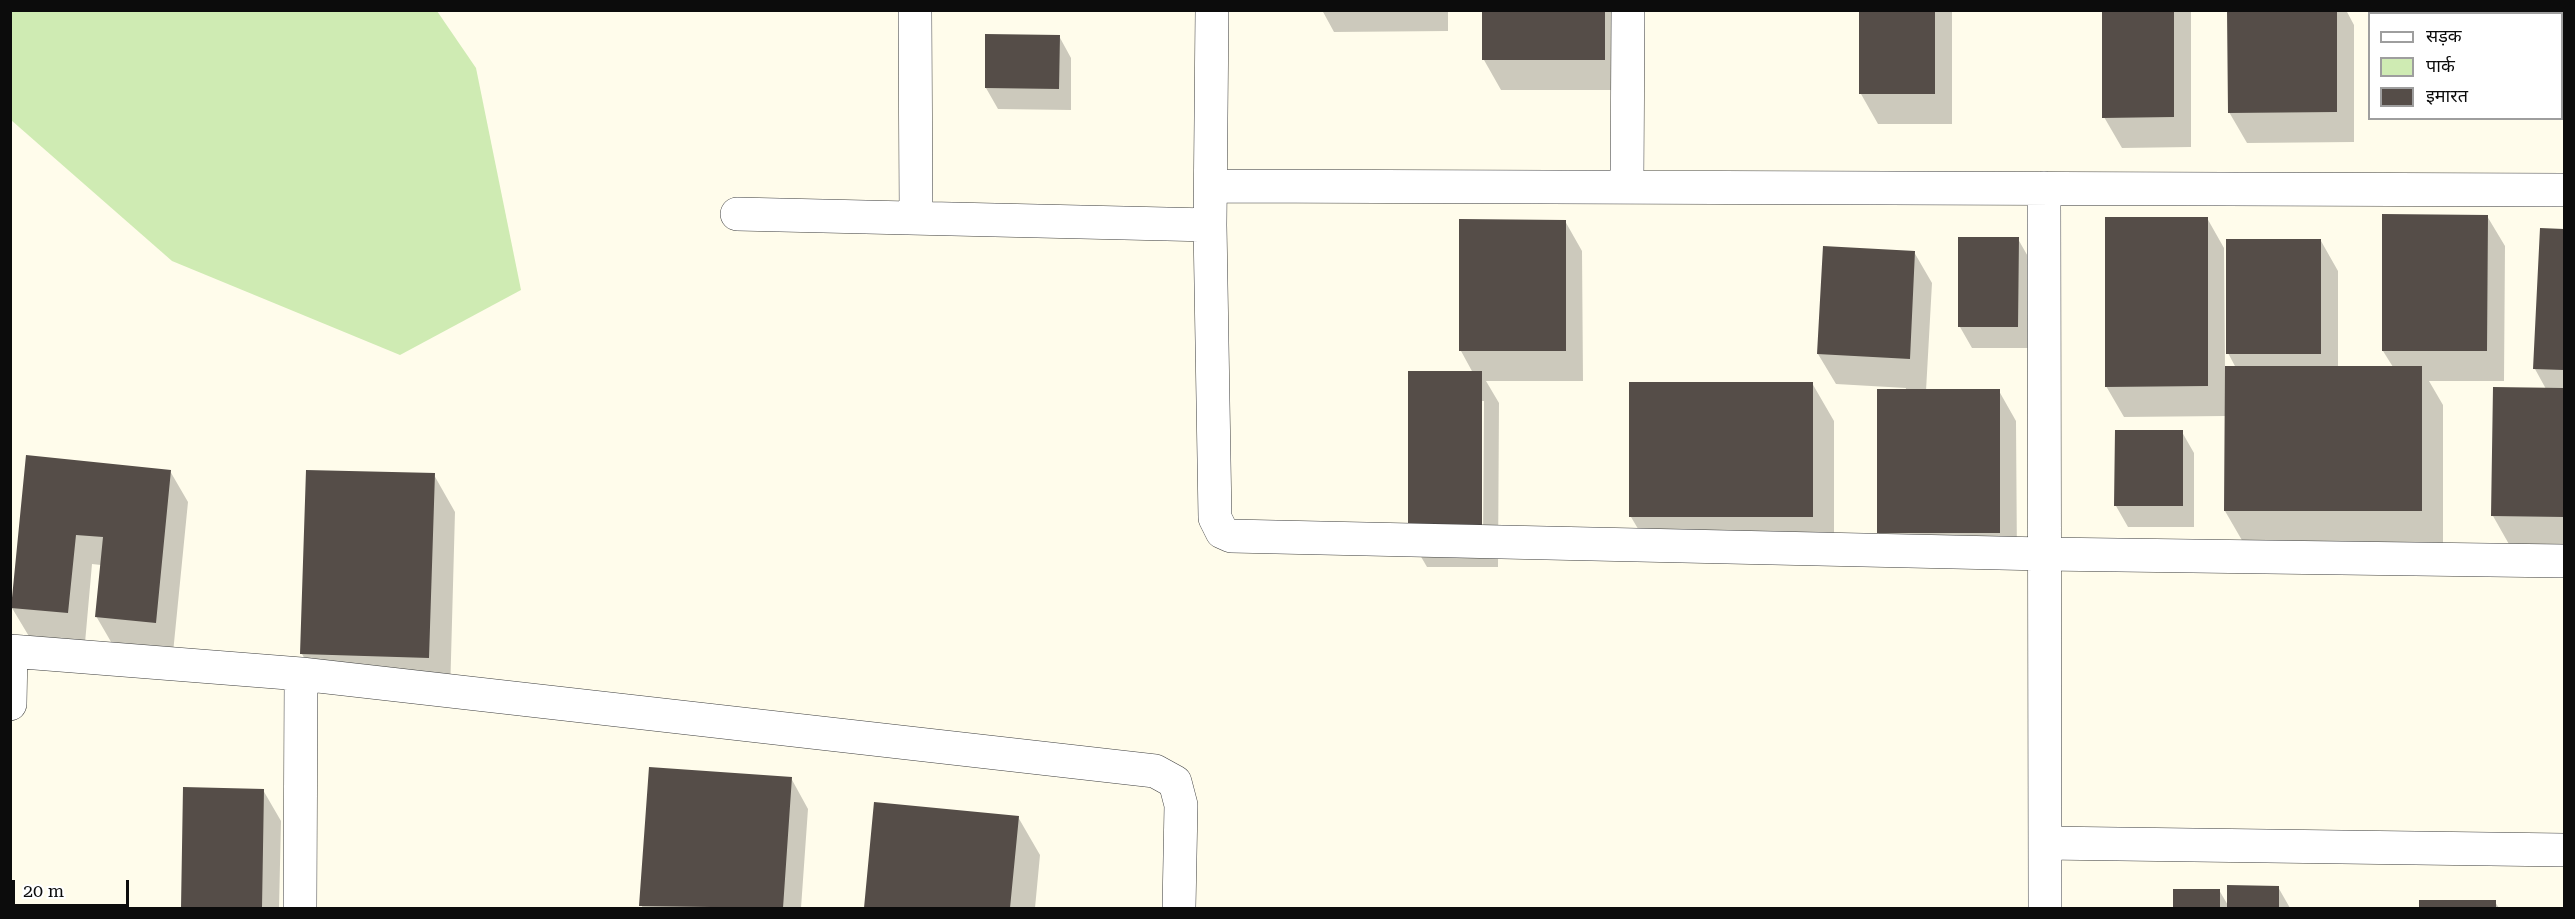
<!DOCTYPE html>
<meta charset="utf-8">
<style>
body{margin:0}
#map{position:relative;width:2575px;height:919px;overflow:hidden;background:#fffceb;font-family:"Roboto Serif","Noto Sans Devanagari",serif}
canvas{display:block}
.frame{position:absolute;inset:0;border:12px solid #0c0c0c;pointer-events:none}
.legend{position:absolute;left:2368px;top:12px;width:195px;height:108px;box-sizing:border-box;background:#fff;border:2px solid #9e9e9e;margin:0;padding:8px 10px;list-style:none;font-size:18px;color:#0c0c0c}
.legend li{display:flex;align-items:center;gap:12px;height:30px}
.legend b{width:30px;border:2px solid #9e9e9e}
.scale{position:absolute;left:12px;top:880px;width:117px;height:27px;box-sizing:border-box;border:3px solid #0c0c0c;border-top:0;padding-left:8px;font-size:18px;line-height:21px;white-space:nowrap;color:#0c0c0c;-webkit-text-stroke:4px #fff;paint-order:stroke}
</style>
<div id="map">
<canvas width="2575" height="919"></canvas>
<div class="frame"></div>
<ul class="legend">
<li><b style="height:8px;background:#fff"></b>सड़क</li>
<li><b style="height:16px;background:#cfebb3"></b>पार्क</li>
<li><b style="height:16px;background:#554d48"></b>इमारत</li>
</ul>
<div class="scale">20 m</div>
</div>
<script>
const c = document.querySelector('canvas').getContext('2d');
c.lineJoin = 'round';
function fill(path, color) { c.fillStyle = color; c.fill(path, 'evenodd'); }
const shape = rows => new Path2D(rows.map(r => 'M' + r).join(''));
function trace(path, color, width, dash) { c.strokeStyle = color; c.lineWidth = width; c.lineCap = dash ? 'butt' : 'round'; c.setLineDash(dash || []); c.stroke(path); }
fill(shape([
 [11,10,437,11,476,68,521,290,400,355,172,261,11,120]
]), '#cfebb3');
fill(shape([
 [1322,10,1448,10,1448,31,1334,32],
 [1484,10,1621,10,1622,90,1501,90,1484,60],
 [1860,10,1952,10,1952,124,1878,124,1861,94],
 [2104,10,2191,10,2191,147,2122,148,2104,117],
 [2229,10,2346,10,2354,25,2354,142,2247,143,2229,112],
 [2553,10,2564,10,2564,120,2562,114,2562,14],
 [1059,36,1071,58,1071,110,998,109,986,88],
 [2487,216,2505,246,2504,381,2429,381,2443,405,2443,548,2247,549,2225,511,2226,416,2124,417,2106,386,2207,218,2224,248,2225,368,2236,368,2228,353,2321,241,2338,271,2338,368,2393,367,2383,351],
 [1565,221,1582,251,1583,381,1486,381,1499,403,1498,567,1427,567,1409,536,1473,373,1461,351],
 [1481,401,1484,401,1483,544,1480,544],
 [2542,230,2564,231,2564,547,2510,546,2493,516,2546,389,2535,369],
 [2018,239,2030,260,2030,348,1972,348,1960,327],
 [1914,252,1932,283,1926,391,1999,391,2016,421,2017,563,1896,563,1878,532,1906,388,1836,384,1818,354],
 [1812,383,1834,421,1834,554,1653,554,1631,517],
 [2182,432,2194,453,2194,527,2128,527,2116,506],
 [28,456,170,471,188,502,173,653,114,647,96,616,101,565,92,564,85,643,30,638,12,608],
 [434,475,455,512,450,695,324,692,302,654],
 [650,768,791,778,808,809,801,908,642,908],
 [185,789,263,790,281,821,279,908,183,908],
 [876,804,1018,817,1040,855,1035,908,866,908],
 [2278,887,2290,908,2175,908,2175,890,2219,890,2229,907],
 [2420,902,2495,902,2499,908,2420,908]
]), '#0003');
fill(shape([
 [1482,10,1605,10,1605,60,1482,60],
 [1859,10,1935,10,1935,94,1859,94],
 [2102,10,2174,10,2174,117,2102,118],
 [2227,10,2337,10,2337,112,2228,113],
 [2551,10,2564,10,2564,100,2562,100,2562,14,2551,14],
 [985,34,1060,35,1059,89,985,88],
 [2382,214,2488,215,2487,351,2382,351],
 [2105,217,2208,217,2208,386,2105,387],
 [1459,219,1566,220,1566,351,1459,351],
 [2540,228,2564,229,2564,370,2533,369],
 [1958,237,2019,237,2018,327,1958,327],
 [2226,239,2321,239,2321,354,2226,354],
 [1823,246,1915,251,1910,359,1817,354],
 [2225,366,2422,366,2422,511,2224,511],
 [1408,371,1482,371,1482,537,1408,537],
 [1629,382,1813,382,1813,517,1629,517],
 [2493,387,2564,388,2564,517,2491,516],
 [1877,389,2000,389,2000,533,1877,533],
 [2115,430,2183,430,2183,506,2114,506],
 [26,455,171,470,156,623,95,617,103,537,76,535,68,613,11,608],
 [306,470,435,473,429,658,300,654],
 [649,767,792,777,783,908,639,906],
 [183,787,264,789,262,908,181,908],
 [874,802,1019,816,1010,908,864,908],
 [2227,885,2279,886,2279,908,2227,908],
 [2173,889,2220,889,2220,908,2173,908],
 [2419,900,2496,900,2496,908,2419,908]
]), '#554d48');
const street = shape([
 [915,10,916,218],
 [1212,10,1210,225,1215,518,1222,532,1231,536,2044,554,2564,561],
 [1212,186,2564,190],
 [1627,187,1628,10],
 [2044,188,2045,908],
 [737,214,1210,225],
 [10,651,301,674,1155,771,1175,782,1181,805,1179,908],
 [10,704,11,651],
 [2045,843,2564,850],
 [300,908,301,674]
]);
trace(street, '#3f3f3f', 34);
trace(street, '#fff', 33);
</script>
